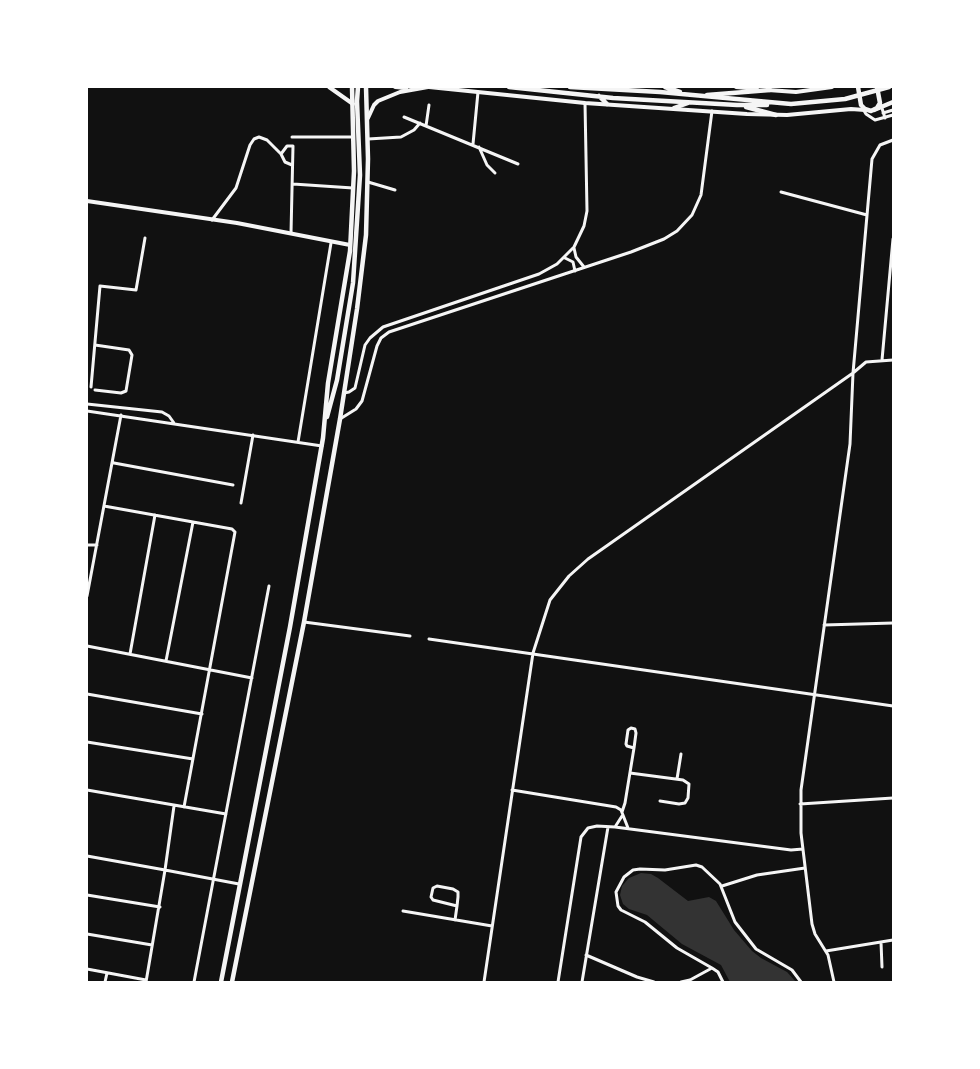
<!DOCTYPE html>
<style>
body{margin:0}
#map{position:relative;width:980px;height:1069px;overflow:hidden;background:#111;font-family:"Sofia Sans Condensed",sans-serif}
canvas{display:block}
.frame{position:absolute;inset:0;border:88px solid #fff;pointer-events:none}
</style>
<div id="map">
<canvas width="980" height="1069"></canvas>
<div class="frame"></div>
</div>
<script>
const c = document.querySelector('canvas').getContext('2d');
c.lineJoin = 'round';
function fill(path, color) { c.fillStyle = color; c.fill(path, 'evenodd'); }
const shape = rows => new Path2D(rows.map(r => 'M' + r).join(''));
function trace(path, color, width, dash) { c.strokeStyle = color; c.lineWidth = width; c.lineCap = dash ? 'butt' : 'round'; c.setLineDash(dash || []); c.stroke(path); }
fill(shape([
 [641,873,651,874,658,878,688,901,709,897,716,901,734,930,752,951,761,958,787,972,796,982,730,982,721,965,682,944,647,915,629,909,623,904,620,895,622,886,629,878]
]), '#333');
trace(shape([
 [881,105,885,118],
 [863,109,866,114,875,120,893,115],
 [883,113,893,110],
 [404,117,518,164],
 [426,126,429,105],
 [292,137,353,137],
 [368,139,401,137,414,130,420,123],
 [473,144,478,92],
 [479,147,487,165,495,173],
 [281,154,287,146,293,146,291,233],
 [368,182,395,190],
 [293,184,353,188],
 [781,192,867,215],
 [212,220,236,188,250,145,254,139,259,137,267,140,281,154,285,162,292,165],
 [574,248,576,257,584,267],
 [565,258,573,262,575,271],
 [95,345,129,350,132,355,126,391,121,393,95,390],
 [882,360,893,239],
 [91,387,100,286,136,290,145,238],
 [344,393,349,392,355,388,365,345,370,338,383,327,539,274,557,264,574,247,584,226,587,211,585,103],
 [87,404,162,412,169,416,174,423],
 [87,411,322,446],
 [340,419,356,409,362,401,377,346,381,338,389,332,631,252,664,239,677,231,692,215,701,195,712,111],
 [298,442,331,243],
 [114,463,233,485],
 [241,503,253,435],
 [104,506,232,529,235,532,184,807],
 [87,545,97,545],
 [87,596,121,415],
 [304,622,410,636],
 [824,625,893,623],
 [429,639,893,706],
 [87,646,252,678],
 [130,654,155,515],
 [166,661,193,522],
 [87,694,202,714],
 [87,742,193,759],
 [630,773,683,780,689,784,688,798,685,803,679,804,660,801],
 [677,779,681,754],
 [87,790,226,814],
 [512,790,616,807,621,810,628,828],
 [800,804,893,798],
 [174,806,165,870,239,884],
 [622,812,625,803,634,748,636,733,635,729,631,728,628,730,626,744,627,746,634,748],
 [615,827,622,816],
 [87,856,165,870,146,982],
 [722,886,757,875,805,868],
 [87,895,160,907],
 [403,911,492,926],
 [455,920,457,906,458,897,458,892,453,889,437,886,433,888,431,897,433,900,457,906],
 [87,934,152,945],
 [881,942,882,967],
 [826,951,893,940],
 [586,955,637,977,654,982],
 [712,968,677,948,645,922,621,910,618,906,616,892,624,877,633,870,640,869,665,870,696,865,702,867,720,884,735,922,756,949,792,970,801,982],
 [87,969,146,980],
 [105,982,107,973],
 [194,982,269,586],
 [484,982,533,653,550,600,569,576,588,559,853,373,872,159,880,145,893,140],
 [558,982,581,837,588,828,597,826,615,827,791,850,803,849],
 [582,982,608,827],
 [681,982,690,980,712,968,718,972,723,982],
 [834,982,828,955,815,934,812,924,801,833,801,790,850,444,853,373,866,362,893,360]
]), '#f5f5f5', 3);
trace(shape([
 [329,87,353,104],
 [395,87,406,88],
 [429,87,585,103,747,114,787,115,851,109,865,110],
 [736,87,757,89],
 [768,90,796,92,832,87],
 [368,118,374,105,378,101,400,92,428,87],
 [87,201,237,223,350,245]
]), '#f5f5f5', 4);
trace(shape([
 [858,87,861,105,865,109,871,111,877,108,880,103,877,87]
]), '#f5f5f5', 4.5);
trace(shape([
 [509,87,613,98,737,105,767,105],
 [570,87,660,92,791,104,845,99,889,87],
 [665,87,680,92],
 [707,95,770,90],
 [599,96,607,104],
 [746,107,776,115],
 [674,108,688,103],
 [874,110,893,102],
 [327,417,337,380,353,283,360,175,357,101,358,87],
 [221,982,290,627,323,438,328,383,350,251,354,171,352,87],
 [232,982,304,622,340,419,357,309,366,235,368,159,366,87]
]), '#f5f5f5', 4.5);
</script>
